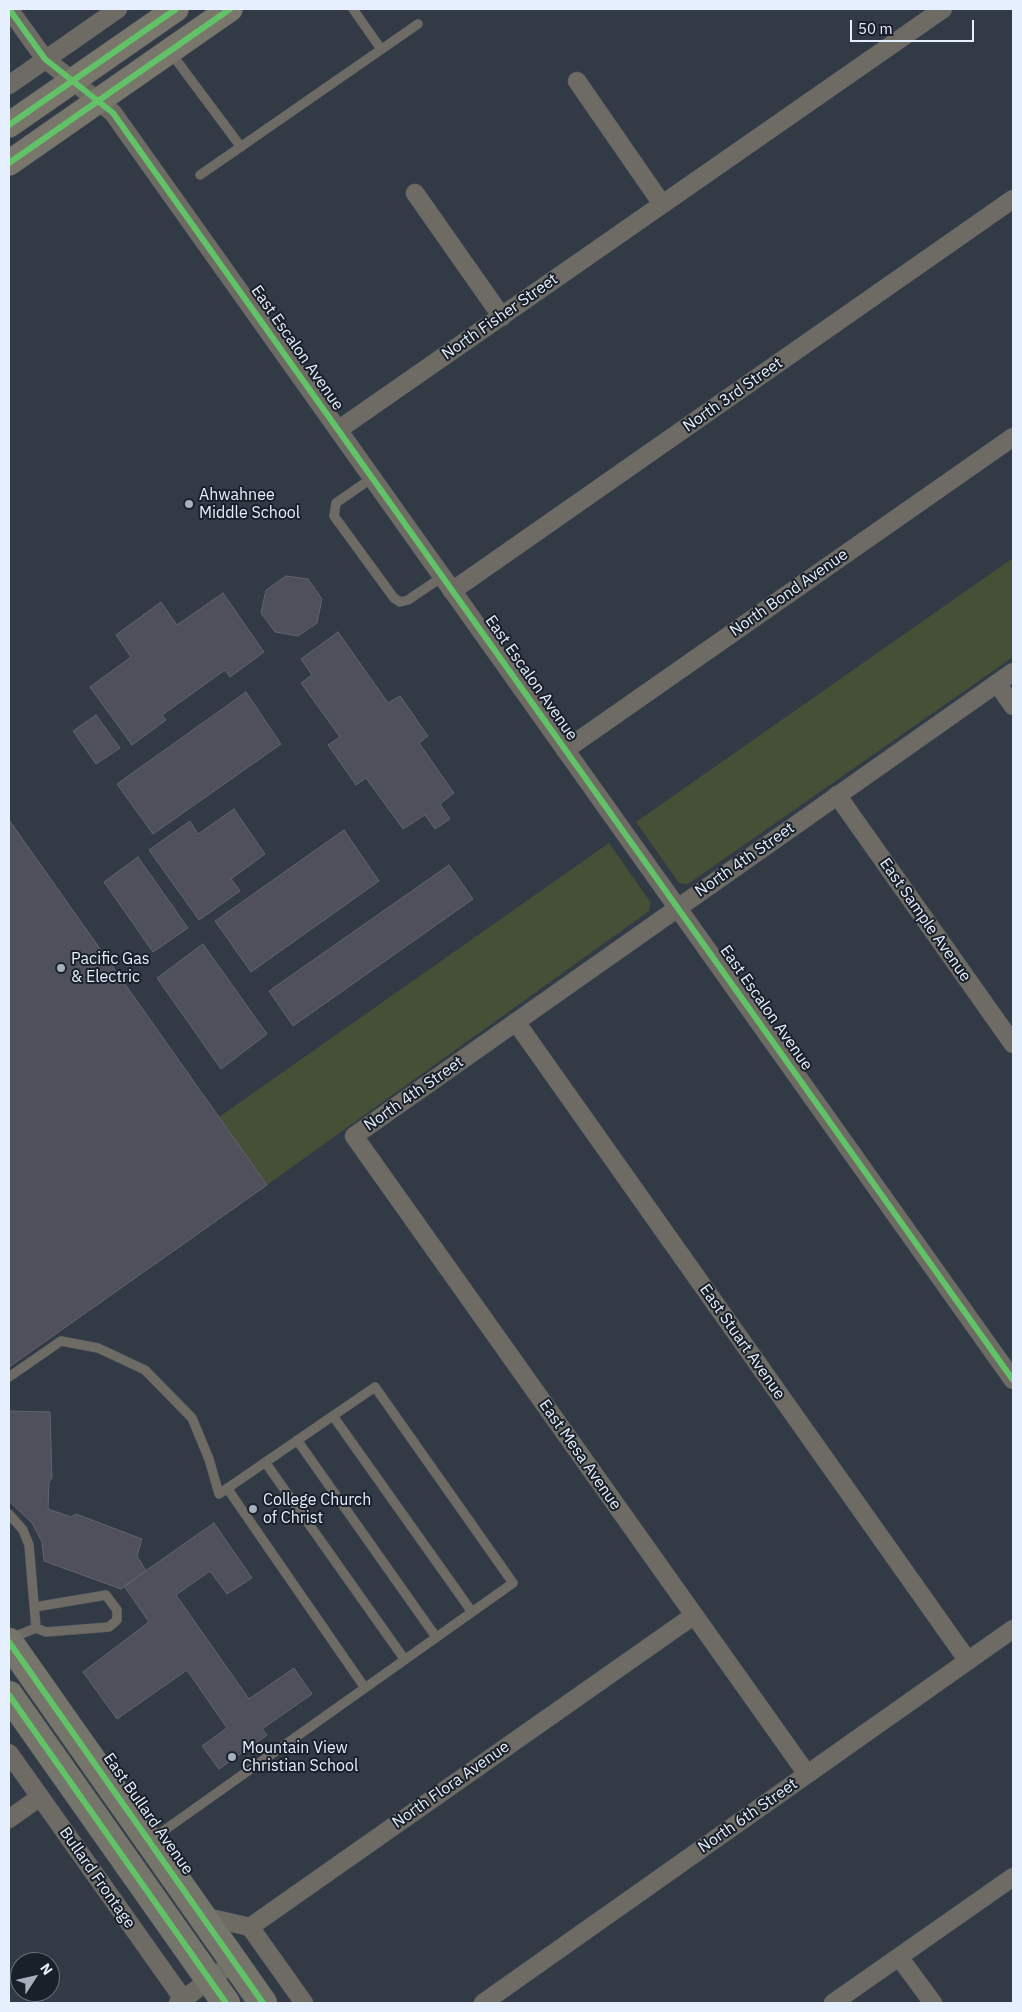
<!DOCTYPE html>
<style>
body{margin:0}
#map{position:relative;width:1022px;height:2012px;overflow:hidden;background:#323a46;font-family:"IBM Plex Sans",sans-serif}
canvas{display:block}
.frame{position:absolute;inset:0;border:10px solid #e6effd;pointer-events:none}
.north{position:absolute;left:10px;top:1952px;width:50px;height:50px;box-sizing:border-box;background:#19202a;border:1px solid #6b737e;border-radius:50%;rotate:55deg;font-size:14px;font-weight:700;line-height:20px;text-align:center;color:#e6effd}
.north::after{content:'';display:block;margin:auto;width:18px;height:22px;background:#a7b0bd;clip-path:polygon(50% 0,100% 100%,50% 72%,0 100%)}
.scale{position:absolute;left:850px;top:20px;width:124px;height:22px;box-sizing:border-box;border:2px solid #e6effd;border-top:0;padding-left:6px;font-size:15px;line-height:18px;white-space:nowrap;color:#e6effd;-webkit-text-stroke:4px #19202a;paint-order:stroke}
</style>
<div id="map">
<canvas width="1022" height="2012"></canvas>
<div class="frame"></div>
<div class="north">N</div>
<div class="scale">50 m</div>
</div>
<script>
const c = document.querySelector('canvas').getContext('2d');
c.lineJoin = 'round';
function fill(path, color) { c.fillStyle = color; c.fill(path, 'evenodd'); }
const shape = rows => new Path2D(rows.map(r => 'M' + r).join(''));
function trace(path, color, width, dash) { c.strokeStyle = color; c.lineWidth = width; c.lineCap = dash ? 'butt' : 'round'; c.setLineDash(dash || []); c.stroke(path); }
function write(font, color, halo, rows, align = 'center') {
  c.font = font + ' "IBM Plex Sans",sans-serif'; c.lineWidth = 4; c.setLineDash([]); c.textBaseline = 'middle'; c.strokeStyle = halo; c.fillStyle = color; for (const [text, x, y, turn = 0] of rows) {
    c.save(); c.translate(x, y); c.rotate((+turn || 0) * Math.PI / 180); c.textAlign = isNaN(turn) ? turn : align; if (halo) c.strokeText(text, 0, 0); c.fillText(text, 0, 0); c.restore();
  }
}
fill(shape([
 [1013,558,1013,657,688,884,679,883,636,822],
 [609,843,651,903,649,911,267,1185,219,1117]
]), '#465036');
const building = shape([
 [286,576,308,579,322,599,317,623,298,636,275,632,261,613,266,590,286,576],
 [223,593,264,652,230,677,225,670,162,715,166,720,132,745,90,687,131,657,116,635,161,602,177,625,223,593],
 [338,632,388,703,400,696,428,736,419,743,454,793,440,804,450,819,435,829,425,815,403,829,366,778,356,785,328,745,340,737,301,683,312,675,301,659,338,632],
 [246,692,281,744,153,834,117,784,246,692],
 [96,715,120,748,96,764,73,731,96,715],
 [234,809,265,854,231,879,240,891,199,920,149,850,190,821,198,834,234,809],
 [9,820,267,1185,9,1367,9,820],
 [344,830,379,881,251,972,215,921,344,830],
 [138,857,188,928,153,952,104,882,138,857],
 [449,865,473,899,293,1026,269,991,449,865],
 [203,944,267,1034,221,1069,157,978,203,944],
 [9,1411,50,1412,52,1478,49,1482,48,1509,71,1517,76,1514,142,1539,137,1556,146,1571,121,1589,44,1561,42,1542,32,1523,9,1501,9,1411],
 [214,1523,252,1578,227,1594,210,1571,176,1595,249,1699,294,1668,312,1694,262,1729,267,1735,219,1769,202,1746,227,1728,187,1670,117,1719,83,1672,149,1622,124,1586,214,1523]
]);
fill(building, '#4f505b');
trace(building, '#62646e', 1);
const service = shape([
 [353,9,381,49],
 [171,53,241,147],
 [200,175,418,24],
 [372,478,336,503,334,516,394,598,400,602,408,600,442,577],
 [9,1377,61,1341,98,1348,145,1370,192,1418,209,1459,219,1494,375,1387,513,1583,152,1839],
 [333,1416,472,1612],
 [297,1440,436,1637],
 [265,1462,405,1660],
 [227,1488,365,1688],
 [9,1514,23,1530,29,1545,36,1628,46,1632,109,1627,117,1620,117,1610,106,1595,35,1607],
 [11,1638,36,1628]
]);
const minor = shape([
 [9,9,45,59,113,113,1013,1380],
 [577,81,662,204],
 [9,85,118,9],
 [415,193,502,317],
 [338,430,943,9],
 [452,591,1013,199],
 [997,683,1013,706],
 [565,750,1013,437],
 [837,795,1013,1044],
 [516,1022,968,1661],
 [9,1753,186,2003],
 [807,1774,354,1136,1013,672],
 [9,1819,40,1797],
 [202,1916,250,1927,693,1616],
 [250,1927,304,2003],
 [899,1957,933,2003],
 [178,2003,234,1962],
 [483,2003,1013,1629],
 [833,2003,1013,1877]
]);
const secondary = shape([
 [9,125,176,9],
 [9,163,230,9]
]);
const primary = shape([
 [9,1642,263,2003],
 [9,1695,226,2003]
]);
trace(service, '#505862', 10);
trace(minor, '#505862', 19);
trace(secondary, '#505862', 26);
trace(primary, '#505862', 29);
trace(service, '#6d6b63', 9);
trace(minor, '#6d6b63', 18);
trace(secondary, '#79776b', 25);
trace(primary, '#76756b', 28);
trace(shape([
 [9,9,45,59,113,113,1013,1380],
 [9,125,176,9],
 [9,163,230,9],
 [9,1642,263,2003],
 [9,1695,226,2003]
]), '#61c268', 6);
for (const [x, y, r, color] of [
 [189,504,5,"#a7b0bd"],
 [61,968,5,"#a7b0bd"],
 [253,1509,5,"#a7b0bd"],
 [232,1757,5,"#a7b0bd"]
]) { const dot = new Path2D(); dot.arc(x, y, r, 0, 2 * Math.PI); c.fillStyle = color; c.fill(dot); trace(dot, '#19202a', 2); }
write('16px', '#e6effd', '#19202a', [
 ["North Fisher Street",500,317,-35],
 ["East Escalon Avenue",297,348,55],
 ["North 3rd Street",733,395,-35],
 ["North Bond Avenue",789,593,-35],
 ["East Escalon Avenue",531,678,55],
 ["North 4th Street",745,860,-35],
 ["East Sample Avenue",925,920,55],
 ["East Escalon Avenue",766,1008,55],
 ["North 4th Street",414,1094,-35],
 ["East Stuart Avenue",742,1342,55],
 ["East Mesa Avenue",580,1455,55],
 ["North Flora Avenue",451,1785,-35],
 ["East Bullard Avenue",148,1814,55],
 ["North 6th Street",748,1816,-35],
 ["Bullard Frontage",97,1878,55]
]);
write('16px', '#e6effd', '#19202a', [
 ["Ahwahnee",199,495],
 ["Middle School",199,513],
 ["Pacific Gas",71,959],
 ["& Electric",71,977],
 ["College Church",263,1500],
 ["of Christ",263,1518],
 ["Mountain View",242,1748],
 ["Christian School",242,1766]
], 'left');
</script>
